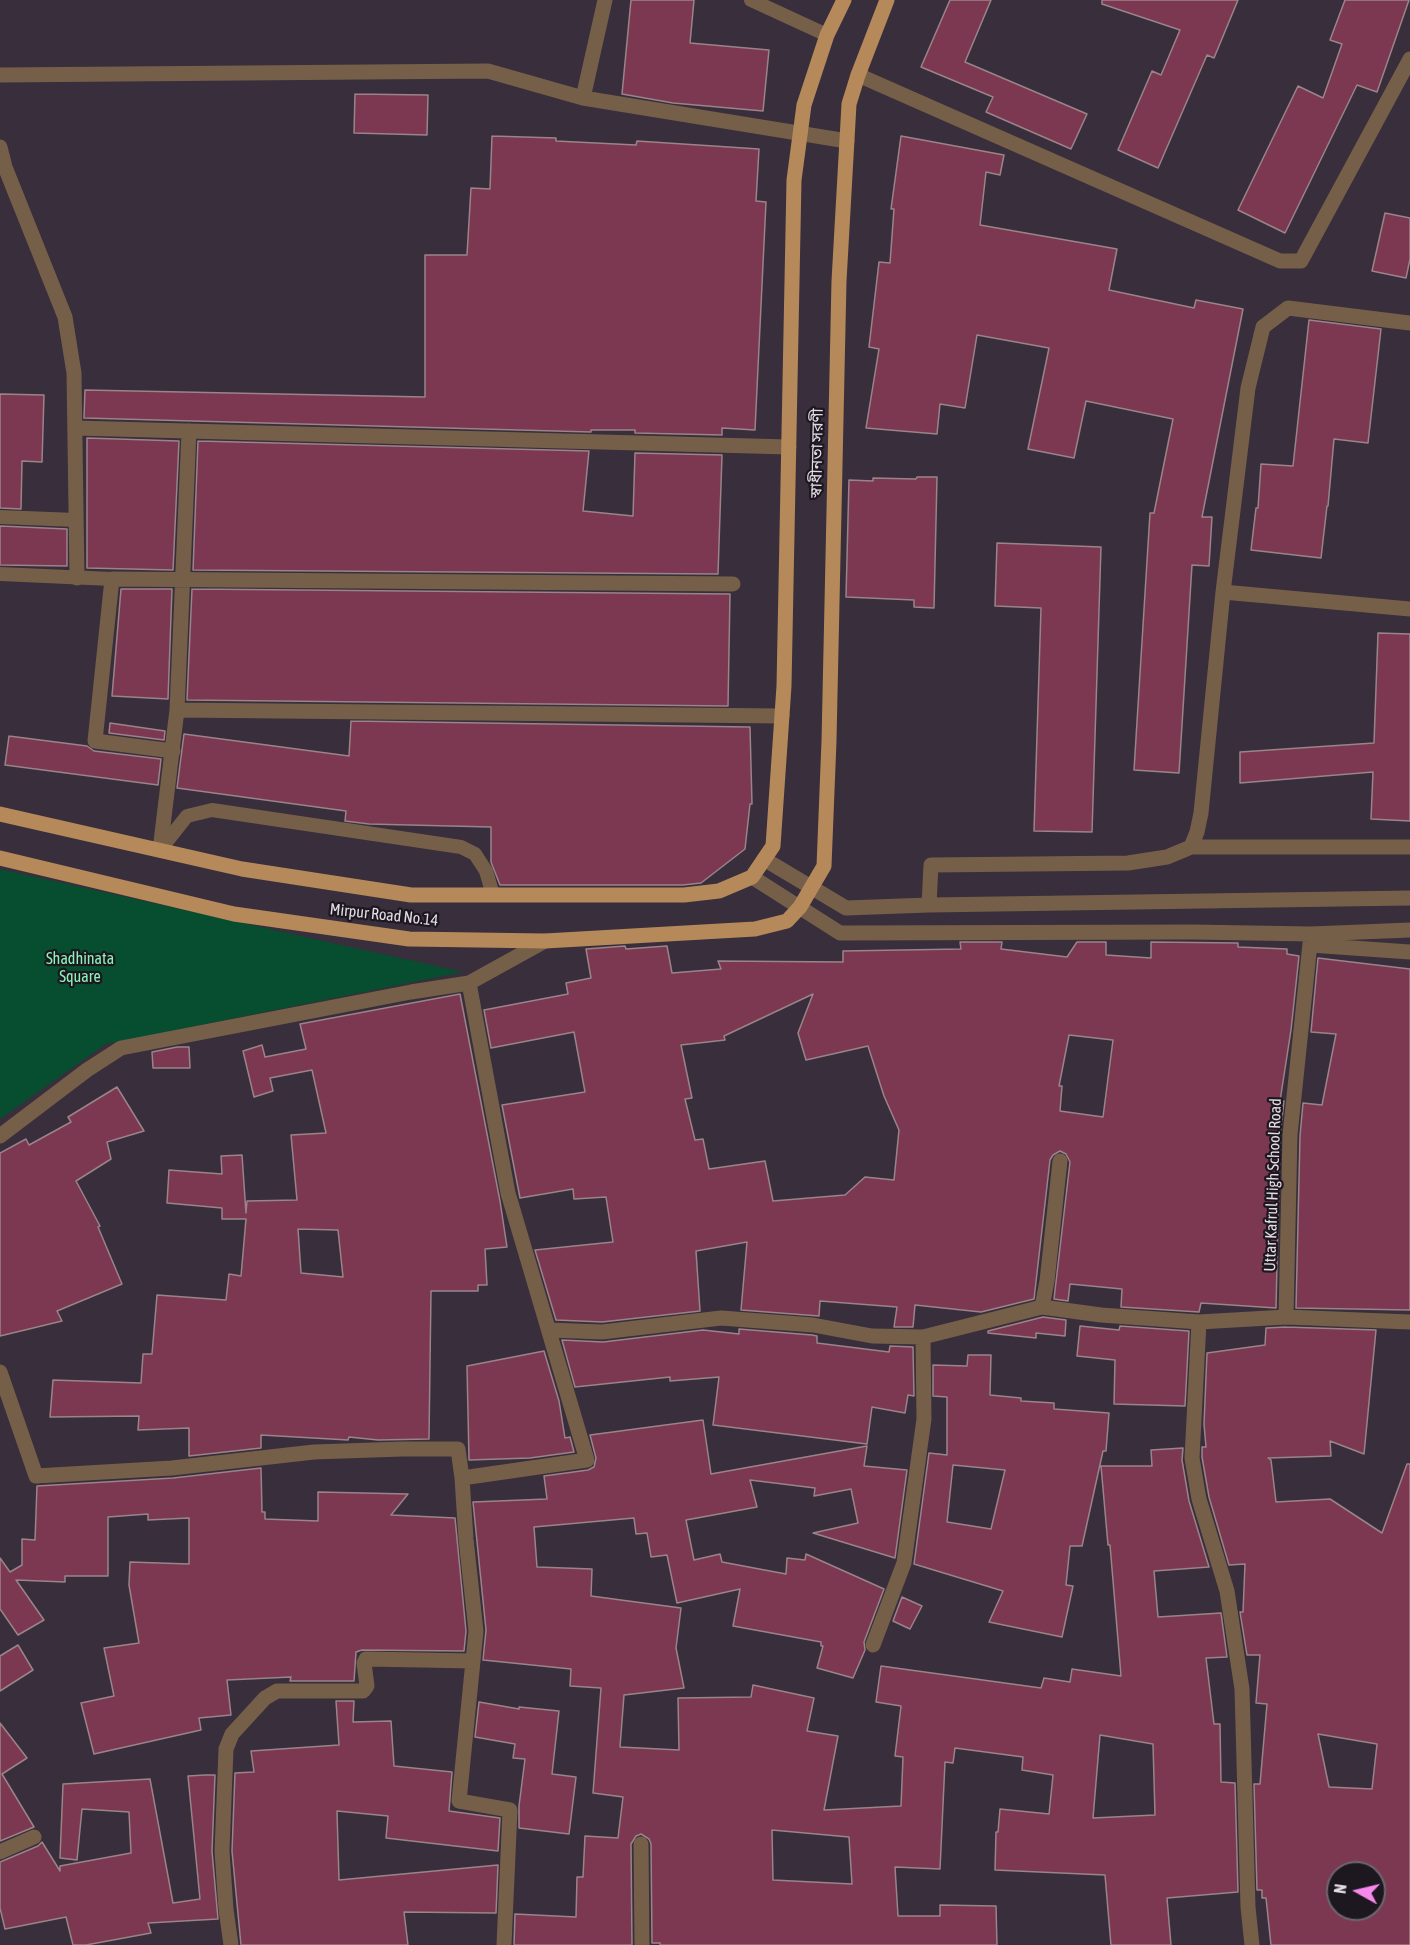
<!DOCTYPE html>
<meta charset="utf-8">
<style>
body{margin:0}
#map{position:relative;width:1410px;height:1945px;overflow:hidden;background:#382e3c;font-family:"Asap Condensed",sans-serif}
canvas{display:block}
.north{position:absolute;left:1326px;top:1861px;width:60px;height:60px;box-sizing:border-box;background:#1d181f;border:2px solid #6c666e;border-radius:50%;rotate:278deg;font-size:16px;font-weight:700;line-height:24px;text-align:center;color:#e3dce5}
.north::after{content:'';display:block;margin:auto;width:21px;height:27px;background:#f788ec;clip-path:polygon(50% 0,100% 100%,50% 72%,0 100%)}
</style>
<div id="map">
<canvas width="1410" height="1945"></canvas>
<div class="north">N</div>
</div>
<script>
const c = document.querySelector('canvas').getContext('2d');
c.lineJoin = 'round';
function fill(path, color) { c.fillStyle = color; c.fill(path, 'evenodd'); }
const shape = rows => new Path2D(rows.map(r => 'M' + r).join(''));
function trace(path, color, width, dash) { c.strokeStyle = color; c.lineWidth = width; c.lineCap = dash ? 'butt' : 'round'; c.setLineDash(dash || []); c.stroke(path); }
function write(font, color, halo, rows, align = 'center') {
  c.font = font + ' "Asap Condensed","Noto Sans Bengali",sans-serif'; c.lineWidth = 4.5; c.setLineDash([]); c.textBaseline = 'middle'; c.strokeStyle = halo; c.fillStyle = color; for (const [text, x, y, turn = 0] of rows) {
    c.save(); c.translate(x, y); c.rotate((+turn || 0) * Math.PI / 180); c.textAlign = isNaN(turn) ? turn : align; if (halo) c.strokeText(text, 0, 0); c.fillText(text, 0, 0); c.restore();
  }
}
fill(shape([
 [0,869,130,898,463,972,106,1044,0,1119]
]), '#074d2f');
const building = shape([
 [631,0,694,0,690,43,769,50,763,111,673,103,622,94,631,0],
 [950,0,991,0,965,62,1087,114,1071,149,986,112,993,97,921,67,950,0],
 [1102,0,1238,0,1214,58,1207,55,1158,168,1118,150,1152,71,1161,75,1180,30,1102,4,1102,0],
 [1345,0,1409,0,1377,92,1357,85,1285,233,1238,210,1298,86,1323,98,1342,44,1330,40,1345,0],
 [355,94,428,95,427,135,354,133,355,94],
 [492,136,556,138,556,141,636,145,637,141,759,149,756,201,766,202,755,430,722,428,722,435,635,433,635,430,591,430,591,432,84,418,85,390,425,397,425,255,467,255,471,188,490,189,492,136],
 [901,136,1004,155,1000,175,986,172,980,225,1117,249,1109,290,1194,308,1196,300,1243,309,1202,517,1212,517,1209,566,1192,565,1179,773,1134,770,1150,513,1154,513,1173,419,1086,401,1074,458,1028,449,1049,348,977,335,965,408,940,404,937,434,866,428,879,349,869,347,879,262,890,263,894,209,891,209,901,136],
 [1385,213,1410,218,1410,259,1406,278,1372,271,1385,213],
 [1309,320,1381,329,1368,443,1334,439,1328,506,1327,506,1321,558,1251,550,1256,508,1258,508,1261,464,1293,466,1309,320],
 [0,394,44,395,42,462,22,461,21,509,0,508,0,394],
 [87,438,179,441,173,570,87,568,87,438],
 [198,441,589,451,583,511,633,516,635,453,722,455,718,574,193,570,198,441],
 [917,477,937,477,934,608,914,607,914,600,846,597,849,480,873,481,873,478,916,479,917,477],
 [0,526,67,529,67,566,0,565,0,526],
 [997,543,1101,547,1092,832,1034,831,1041,608,995,606,997,543],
 [121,589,172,589,168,699,112,696,121,589],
 [192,589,730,594,728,706,187,700,192,589],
 [1378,633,1410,634,1410,821,1371,819,1373,772,1240,783,1240,752,1374,743,1378,633],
 [351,721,750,727,752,804,750,804,745,849,701,883,683,885,500,885,491,862,491,827,369,824,345,821,346,811,177,788,184,734,349,756,351,721],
 [110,723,165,731,164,740,109,733,110,723],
 [9,736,87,746,94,751,161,759,158,785,5,765,9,736],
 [960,942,1002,942,1001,949,1067,957,1077,942,1106,942,1106,955,1151,958,1151,942,1238,943,1238,947,1287,949,1287,954,1299,956,1291,1030,1280,1101,1284,1101,1280,1135,1276,1308,1201,1303,1199,1312,1121,1307,1122,1289,1070,1284,1068,1301,1054,1299,1070,1162,1066,1154,1060,1151,1053,1155,1050,1160,1034,1299,981,1312,915,1305,913,1327,894,1327,897,1307,820,1301,819,1316,741,1310,747,1242,696,1251,700,1311,602,1322,556,1320,535,1250,613,1242,606,1197,574,1199,573,1189,520,1198,502,1105,585,1092,574,1032,491,1048,484,1010,568,994,566,983,591,978,586,949,625,946,626,949,667,946,672,973,721,969,718,961,843,962,843,951,961,949,960,942],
 [813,994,798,1033,806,1060,868,1046,884,1096,899,1130,894,1180,865,1177,845,1195,773,1201,765,1161,709,1169,703,1139,695,1140,685,1099,692,1098,681,1045,725,1040,724,1036,813,994],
 [1069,1035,1113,1040,1103,1117,1060,1111,1062,1086,1059,1086,1069,1035],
 [1318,958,1410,969,1410,1310,1296,1308,1300,1136,1303,1103,1322,1105,1336,1034,1311,1032,1318,958],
 [460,994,500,1201,507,1247,485,1249,487,1285,478,1285,478,1291,431,1291,429,1439,378,1440,349,1437,348,1440,261,1435,261,1448,189,1456,189,1428,138,1430,139,1416,50,1417,53,1380,141,1383,143,1354,152,1354,157,1295,226,1300,229,1274,241,1276,246,1219,222,1219,222,1208,167,1203,169,1170,222,1174,221,1156,242,1155,246,1213,247,1201,297,1200,291,1135,326,1133,312,1070,270,1078,273,1091,254,1097,243,1051,262,1045,265,1057,306,1049,300,1024,460,994],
 [298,1229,338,1230,343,1277,301,1273,298,1229],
 [177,1047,189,1047,190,1068,153,1068,152,1052,177,1047],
 [117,1087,144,1131,107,1142,111,1159,76,1181,100,1226,98,1227,122,1284,57,1311,62,1321,0,1336,0,1153,26,1139,29,1145,71,1122,68,1117,117,1087],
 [1043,1317,1066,1320,1065,1336,1036,1333,1036,1338,988,1333,988,1331,1043,1317],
 [1080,1326,1119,1330,1120,1326,1189,1331,1185,1406,1114,1404,1115,1360,1077,1356,1080,1326],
 [1286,1327,1376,1330,1364,1454,1330,1441,1331,1456,1268,1458,1271,1460,1276,1502,1330,1499,1382,1533,1407,1464,1410,1464,1410,1945,1271,1945,1266,1898,1262,1898,1262,1890,1257,1890,1254,1784,1260,1784,1267,1704,1256,1703,1260,1655,1247,1655,1240,1612,1243,1612,1245,1564,1229,1565,1209,1497,1202,1457,1202,1447,1206,1447,1204,1424,1207,1353,1265,1345,1266,1328,1286,1327],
 [1318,1734,1377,1744,1372,1789,1329,1787,1318,1734],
 [1338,1873,1374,1873,1374,1909,1338,1909,1338,1873],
 [739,1329,812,1335,817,1336,817,1343,889,1352,890,1346,913,1347,914,1396,908,1395,905,1413,872,1407,867,1444,713,1425,719,1377,670,1381,670,1377,575,1387,562,1340,603,1342,703,1330,739,1334,739,1329],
 [544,1351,559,1401,565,1438,570,1437,574,1452,530,1458,469,1460,467,1366,544,1351],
 [968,1355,991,1355,990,1395,1021,1398,1021,1401,1054,1403,1054,1409,1109,1413,1106,1451,1103,1451,1082,1546,1070,1546,1066,1585,1073,1586,1062,1637,989,1622,1003,1591,914,1564,929,1453,947,1455,947,1397,933,1396,933,1365,967,1366,968,1355],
 [953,1465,1005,1470,991,1529,947,1522,953,1465],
 [703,1420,711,1474,867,1446,864,1466,907,1470,895,1558,813,1533,858,1523,851,1489,814,1496,815,1488,750,1480,757,1507,686,1520,694,1560,720,1554,722,1562,786,1574,787,1558,805,1560,806,1554,884,1589,864,1642,865,1650,853,1678,817,1668,823,1646,821,1646,821,1642,733,1626,740,1589,677,1603,667,1555,651,1557,647,1533,636,1534,634,1518,534,1527,537,1567,592,1569,591,1596,681,1608,676,1648,684,1688,624,1695,620,1747,679,1750,678,1698,751,1697,753,1685,814,1698,807,1731,838,1736,824,1810,901,1806,903,1757,895,1756,901,1706,876,1702,881,1666,1041,1688,1044,1678,1070,1682,1072,1669,1121,1676,1110,1545,1108,1545,1101,1466,1152,1466,1151,1450,1183,1448,1182,1460,1189,1501,1209,1567,1154,1571,1158,1617,1221,1613,1227,1657,1206,1658,1214,1724,1220,1724,1221,1782,1235,1783,1238,1892,1167,1898,1171,1945,1111,1945,1105,1875,995,1870,996,1832,998,1832,1000,1809,1049,1814,1053,1775,1022,1770,1023,1757,955,1748,953,1763,945,1762,940,1869,895,1867,898,1916,940,1916,940,1905,996,1906,997,1945,660,1945,660,1943,652,1943,651,1844,649,1839,641,1834,636,1836,631,1844,632,1945,514,1945,515,1914,576,1917,577,1877,583,1877,585,1836,618,1838,623,1797,593,1793,601,1688,570,1686,571,1669,483,1660,486,1630,473,1502,547,1499,544,1476,588,1470,594,1467,596,1458,590,1435,703,1420],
 [1100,1735,1153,1744,1155,1815,1093,1818,1100,1735],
 [772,1830,849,1837,852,1884,773,1880,772,1830],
 [261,1468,262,1512,265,1512,265,1519,318,1521,318,1492,408,1494,391,1515,455,1518,466,1631,464,1651,362,1650,356,1652,354,1681,290,1681,291,1677,227,1680,231,1715,199,1718,201,1730,94,1754,81,1703,114,1696,104,1648,139,1643,129,1585,130,1562,189,1564,189,1518,148,1520,148,1514,108,1517,108,1576,65,1576,65,1582,16,1580,44,1620,18,1635,0,1609,0,1558,10,1572,22,1565,22,1539,35,1540,37,1486,173,1478,261,1468],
 [902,1597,922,1606,910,1629,893,1621,902,1597],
 [18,1645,33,1670,0,1691,0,1656,18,1645],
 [336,1701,354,1701,353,1722,391,1721,394,1766,452,1772,449,1811,500,1818,498,1851,386,1838,388,1816,337,1811,339,1880,498,1865,496,1913,404,1912,408,1945,241,1945,232,1851,235,1773,254,1772,251,1751,339,1745,336,1701],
 [479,1702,519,1709,519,1707,559,1711,552,1774,576,1777,569,1834,519,1828,519,1806,525,1759,513,1758,515,1744,475,1737,479,1702],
 [0,1723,27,1758,2,1774,34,1827,0,1841,0,1723],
 [205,1775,215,1775,212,1851,218,1919,148,1923,151,1933,86,1945,73,1945,66,1917,5,1929,0,1908,0,1862,38,1846,42,1842,60,1871,60,1866,131,1853,129,1812,82,1809,77,1860,60,1858,63,1784,150,1779,173,1903,200,1899,188,1776,205,1775]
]);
fill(building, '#7b3850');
trace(building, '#9a848a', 1.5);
trace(shape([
 [751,0,827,35],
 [0,517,76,520],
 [0,574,112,579],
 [160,850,187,816,212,810,461,847,475,854,486,871,493,895]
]), '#755f49', 14);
trace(shape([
 [605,0,583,98,847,141],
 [0,75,488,71,583,98],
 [858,75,1280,261,1301,261,1410,59],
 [0,147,5,167,65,317,74,373,77,578],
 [75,428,789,447],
 [1223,592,1410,609],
 [177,710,782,716],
 [173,751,95,741,112,579,733,584],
 [1191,847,1410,847],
 [160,850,177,710,189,431],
 [764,859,846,908,929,905,1410,898],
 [752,877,840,933,1193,932,1311,934,1410,930],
 [929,905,931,865,1128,863,1167,857,1191,847,1197,832,1201,813,1223,592,1248,388,1263,327,1288,308,1410,323],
 [1310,945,1410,952],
 [0,1136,87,1070,121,1048,411,992,469,983,545,941],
 [1042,1307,1047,1281,1060,1161],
 [1286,1317,1410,1322],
 [1199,1322,1192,1458,1199,1499,1227,1591,1242,1689,1248,1907,1252,1945],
 [550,1330,602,1332,721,1318,813,1325,872,1336,923,1337,1042,1307,1101,1315,1199,1322,1286,1317,1290,1135,1311,934],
 [0,1372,36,1476,172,1468,314,1452,403,1449,458,1449,462,1478,587,1460,508,1193,469,983],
 [462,1478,466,1539,476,1631,459,1801,510,1810,504,1945],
 [873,1645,904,1563,924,1419,923,1337],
 [641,1844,642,1945],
 [0,1852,34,1837],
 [231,1945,226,1909,222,1851,226,1749,232,1734,265,1698,277,1691,363,1691,367,1686,364,1663,366,1659,473,1661]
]), '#755f49', 15);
trace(shape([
 [0,814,242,869,411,895,684,895,719,891,752,877,773,846,784,686,794,180,804,105,827,35,844,0],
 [0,858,234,914,409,939,545,941,755,929,787,921,800,907,824,866,829,741,839,281,849,104,858,75,887,0]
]), '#b5895a', 15);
write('16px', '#e3dce5', '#1d181f', [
 ["স্বাধীনতা সরণী",817,453,-89],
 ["Mirpur Road No.14",384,915,6],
 ["Uttar Kafrul High School Road",1273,1185,-88]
]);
write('16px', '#8af3b9', '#1d181f', [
 ["Shadhinata",80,959],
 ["Square",80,977]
]);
</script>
